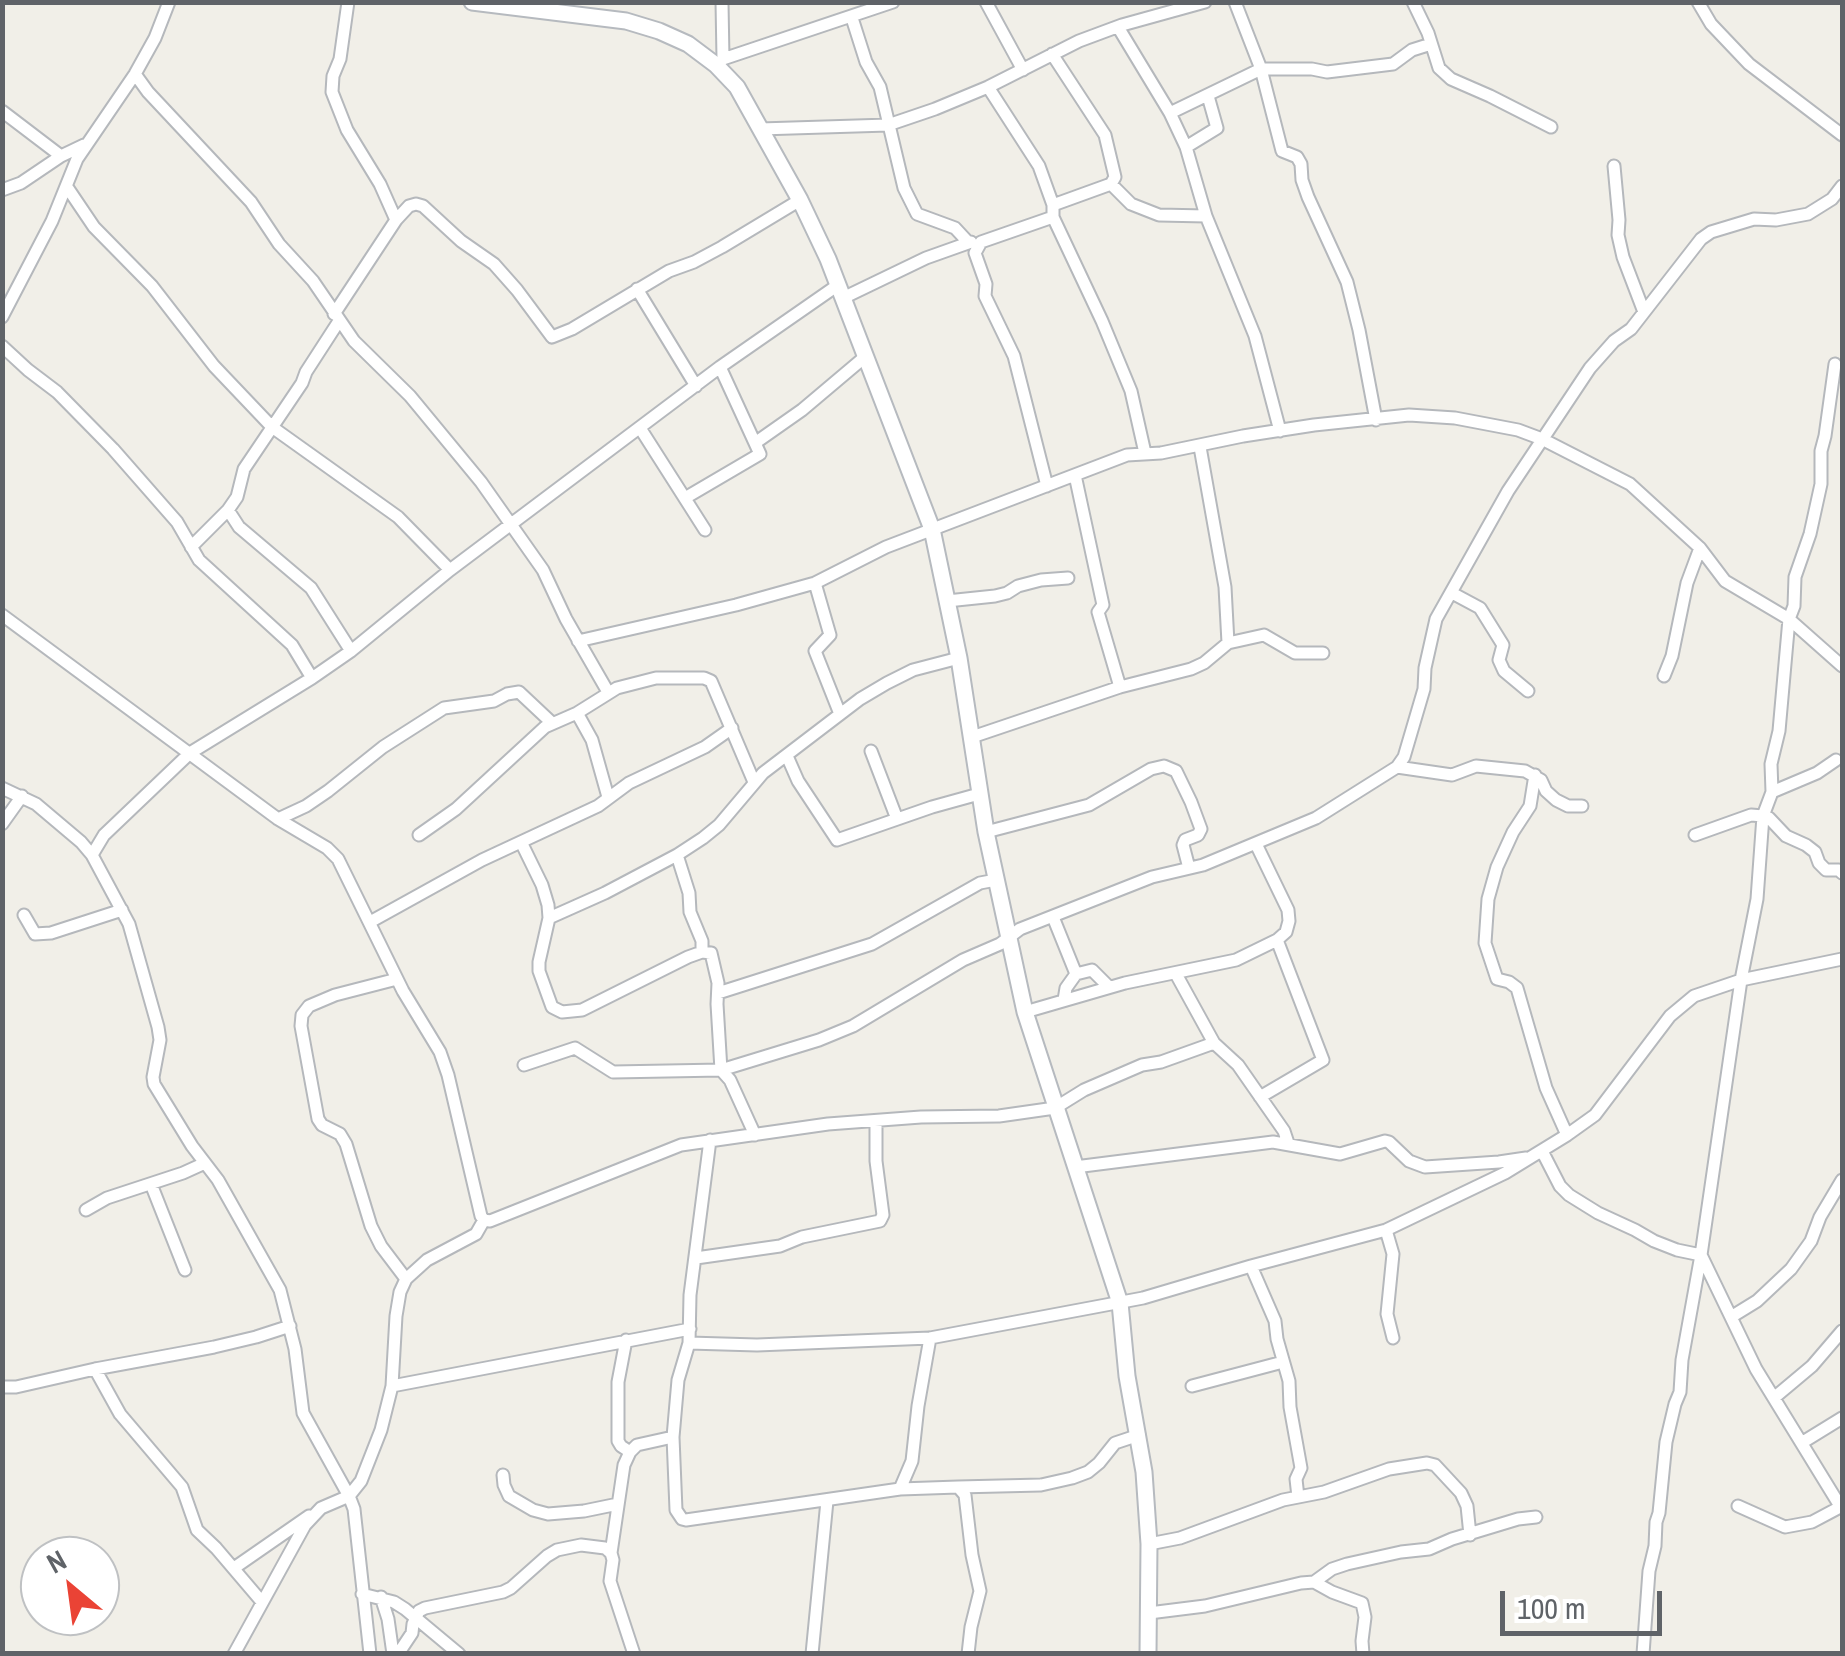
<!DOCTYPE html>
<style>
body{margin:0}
#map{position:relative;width:1845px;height:1656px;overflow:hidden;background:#f1efe8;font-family:"Archivo Narrow",sans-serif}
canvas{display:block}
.frame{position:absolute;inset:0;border:5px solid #5f6368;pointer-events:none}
.north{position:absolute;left:20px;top:1536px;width:100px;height:100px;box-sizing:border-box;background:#fff;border:2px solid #bfc1c3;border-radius:50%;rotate:331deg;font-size:28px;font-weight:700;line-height:40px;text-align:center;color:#5f6368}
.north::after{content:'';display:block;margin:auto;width:35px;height:45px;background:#ea4335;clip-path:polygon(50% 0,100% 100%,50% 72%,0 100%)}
.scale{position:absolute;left:1500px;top:1591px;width:162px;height:45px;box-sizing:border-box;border:5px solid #5f6368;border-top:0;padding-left:12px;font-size:30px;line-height:35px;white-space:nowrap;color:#5f6368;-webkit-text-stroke:8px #fff;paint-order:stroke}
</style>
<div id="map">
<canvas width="1845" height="1656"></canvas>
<div class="frame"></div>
<div class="north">N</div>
<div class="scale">100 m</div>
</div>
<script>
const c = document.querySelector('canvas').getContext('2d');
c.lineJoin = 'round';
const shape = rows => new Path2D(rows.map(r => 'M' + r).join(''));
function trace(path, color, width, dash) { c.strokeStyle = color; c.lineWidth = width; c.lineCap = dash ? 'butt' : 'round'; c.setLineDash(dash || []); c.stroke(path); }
const street = shape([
 [348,2,340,59,333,76,332,92,347,130,380,184,396,220],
 [722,2,723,59],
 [986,2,1023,70],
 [1235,2,1261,69,1282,151,1297,157,1301,164,1302,180,1308,197,1347,282,1359,330,1376,420],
 [1413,2,1428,33,1439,68,1451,79,1490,96,1551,127],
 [1698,2,1711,24,1749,64,1842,135],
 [852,18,866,62,880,87,904,188,917,214,955,228,968,242],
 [1118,27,1170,113,1186,147,1206,216,1255,336,1280,431],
 [1052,54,1105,135,1115,177,1111,184,1053,205],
 [716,65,723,59,893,2],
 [135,74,148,92,251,202,279,244,313,281,354,341,410,396,481,482,543,570,566,619,608,692],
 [988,87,1039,166,1053,205,1053,217,1102,321,1131,391,1145,453],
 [2,111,61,156],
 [1170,113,1261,69,1312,69,1327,72,1393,64,1412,50,1431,44],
 [760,129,888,125,935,109,988,87,1079,41,1122,25,1205,2],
 [1186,147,1217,128,1208,96],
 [1614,166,1619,220,1618,235,1623,257,1644,312],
 [1111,184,1131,204,1159,215,1206,216],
 [67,187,94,227,152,286,214,366,272,427,398,517,450,570],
 [2,190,21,183,61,156,84,145],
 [637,289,696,386],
 [843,298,926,258,971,242],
 [334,314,396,220,409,206,416,204,423,206,461,241,494,264,517,290,552,337,572,329,669,271,694,262,722,247,800,200],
 [2,317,52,221,77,159,135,74,155,38,169,2],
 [2,346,28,370,57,392,113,449,177,522,199,560,292,645,312,678],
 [640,428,705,530],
 [755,443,802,410,866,356],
 [1075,475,1103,605,1098,612,1120,687],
 [1047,486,1014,356,985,296,986,284,975,253,981,242,1053,217],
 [685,498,760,454,720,367],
 [228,510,239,527,311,588,351,651],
 [191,547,228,510,237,497,244,469,302,383,306,372,339,321],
 [815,583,830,635,815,651,840,714],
 [1452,593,1480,608,1503,645,1499,660,1504,671,1528,691],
 [947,601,995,596,1007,593,1018,586,1041,580,1068,578],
 [2,615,278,819,327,848,338,859,403,991,440,1052,448,1075,481,1216,484,1220,490,1221,681,1145,828,1124,921,1117,999,1116,1055,1108,1084,1090,1142,1065,1161,1062,1214,1043],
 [578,641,736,605,815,583,886,547,1127,455,1161,453,1243,436,1314,425,1409,415,1455,418,1518,430,1542,439,1630,484,1700,548,1725,581,1789,619,1842,666],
 [1228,643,1264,635,1295,653,1323,653],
 [1664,676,1672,656,1687,583,1700,548],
 [577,713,592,740,608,797],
 [972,737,1120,687,1191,669,1204,663,1228,643,1225,587,1200,447],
 [871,751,897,819],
 [787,756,798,781,837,840,932,807,979,794],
 [1397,767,1452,775,1476,766,1525,771,1541,780,1546,791,1556,800,1568,806,1582,806],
 [1535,775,1530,806,1513,832,1497,867,1488,899,1485,943,1497,979,1509,982,1517,988,1546,1088,1567,1135],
 [2,788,36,804,81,842,92,855,129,924,158,1027,160,1040,153,1077,154,1084,192,1146,218,1180,280,1290,295,1349,303,1413,349,1496,354,1509,370,1654],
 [1772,792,1817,773,1836,760],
 [278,819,306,806,328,791,383,747,444,708,494,701,507,694,519,692,552,723],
 [2,824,22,796],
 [986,832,1089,805,1151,769,1164,766,1176,771,1191,802,1201,829,1198,835,1185,840,1183,845,1189,868],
 [419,835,456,809,545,727,577,713,617,688,656,678,704,678,711,681,754,782],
 [1695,835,1751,815,1763,816,1769,818,1786,836,1806,845,1815,852,1819,863,1826,870,1839,870,1842,873],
 [521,842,542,885,548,905,549,918,539,962,539,971,552,1007,562,1012,582,1010,688,957,702,952,711,953,718,983,717,1004,721,1070,819,1040,853,1026,963,960,1000,944,1020,929,1152,877,1203,865,1316,818,1397,767,1404,757,1424,689,1425,668,1436,619,1508,491,1590,368,1614,341,1631,329,1701,239,1711,232,1754,219,1776,220,1808,214,1832,199,1842,186],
 [92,855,104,835,190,753,312,678,351,651,450,570,720,367,838,285],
 [677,855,689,893,690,912,702,941,702,952],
 [24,915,35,934,51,933,122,910],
 [1053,917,1076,974],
 [549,918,605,893,677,855,703,838,719,825,763,773,860,699,887,683,913,670,959,658],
 [370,922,482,860,598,806,629,783,705,747,732,728],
 [1176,974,1214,1043,1238,1065,1284,1131,1288,1143],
 [397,979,335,995,309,1006,302,1015,301,1026,318,1119,322,1125,340,1134,346,1144,371,1226,381,1246,406,1279],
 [718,993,872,944,980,883,996,880],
 [1064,1000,1066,988,1076,974,1092,970,1109,987],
 [1025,1012,1125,983,1236,960,1277,940,1286,932,1289,921,1288,910,1256,844],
 [524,1065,575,1048,613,1072,721,1070,730,1080,755,1135],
 [1260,1097,1323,1060,1277,940],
 [710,1140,690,1295,689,1343,678,1380,673,1437,676,1510,682,1519,686,1520,900,1489,912,1461,918,1406,930,1338],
 [1542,1151,1560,1186,1569,1195,1598,1213,1635,1230,1654,1241,1677,1250,1701,1255],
 [1075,1167,1273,1142,1340,1154,1385,1141,1389,1142,1409,1161,1425,1167,1499,1162,1526,1158],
 [151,1184,185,1270],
 [86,1210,107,1198,183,1173,205,1163],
 [1386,1230,1393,1254,1387,1314,1393,1338],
 [1701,1255,1756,1369,1837,1501,1842,1506],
 [696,1258,780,1246,802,1237,880,1221,883,1215,876,1161,876,1121],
 [1251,1266,1275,1321,1277,1339,1289,1381,1290,1407,1301,1468,1296,1479,1298,1497],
 [1731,1317,1757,1301,1791,1269,1811,1241,1820,1217,1842,1180],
 [626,1340,618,1382,618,1441,621,1446,630,1452],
 [689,1343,757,1345,930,1338,1143,1298,1251,1266,1386,1230,1505,1173,1567,1135,1595,1115,1670,1016,1694,996,1741,980,1842,959],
 [95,1369,120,1414,182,1487,197,1530,216,1548,262,1602],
 [392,1386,690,1329],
 [1192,1386,1283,1362],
 [2,1387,16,1387,95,1369,214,1347,256,1337,290,1326],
 [1775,1397,1812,1366,1842,1331],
 [1803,1442,1842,1418],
 [503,1475,504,1485,509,1496,533,1510,548,1514,584,1511,618,1504],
 [958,1487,1041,1485,1072,1478,1088,1472,1099,1463,1115,1443,1139,1435],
 [900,1489,958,1487,965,1495,972,1555,980,1591,971,1627,968,1654],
 [1738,1506,1785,1527,1812,1522,1842,1506],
 [1149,1544,1180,1538,1283,1500,1324,1492,1389,1469,1427,1463,1435,1465,1461,1493,1467,1506,1470,1535],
 [611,1553,624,1465,630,1452,637,1445,673,1437],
 [234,1568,309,1516],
 [1314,1582,1332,1569,1347,1564,1401,1552,1429,1549,1452,1539,1518,1519,1536,1517],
 [362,1594,394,1602,405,1609,459,1654],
 [381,1597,388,1619,393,1654],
 [1149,1613,1205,1606,1301,1583,1314,1582,1332,1592,1362,1603,1365,1617,1362,1641,1363,1654],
 [234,1654,305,1525,321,1508,349,1496,361,1481,381,1430,392,1386,396,1316,400,1292,406,1279,427,1260,476,1234,484,1220],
 [398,1654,412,1633,413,1624,419,1611,425,1608,503,1592,511,1588,547,1556,557,1550,581,1545,605,1548,611,1553,613,1560,610,1581,634,1654],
 [812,1654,827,1501],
 [1643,1654,1649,1571,1655,1546,1656,1522,1659,1513,1666,1442,1675,1404,1680,1392,1682,1360,1701,1255,1741,980,1757,899,1763,816,1772,792,1771,764,1779,731,1789,619,1794,606,1795,577,1810,534,1821,484,1821,451,1825,436,1835,364]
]);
const secondary = shape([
 [472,2,626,21,659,31,688,44,716,65,737,87,800,200,828,259,932,529,959,658,986,832,1025,1012,1120,1303,1127,1376,1144,1472,1149,1544,1148,1654]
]);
trace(street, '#b5b8bc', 15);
trace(secondary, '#b6babf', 19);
trace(street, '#fff', 11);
trace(secondary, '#fff', 15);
</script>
